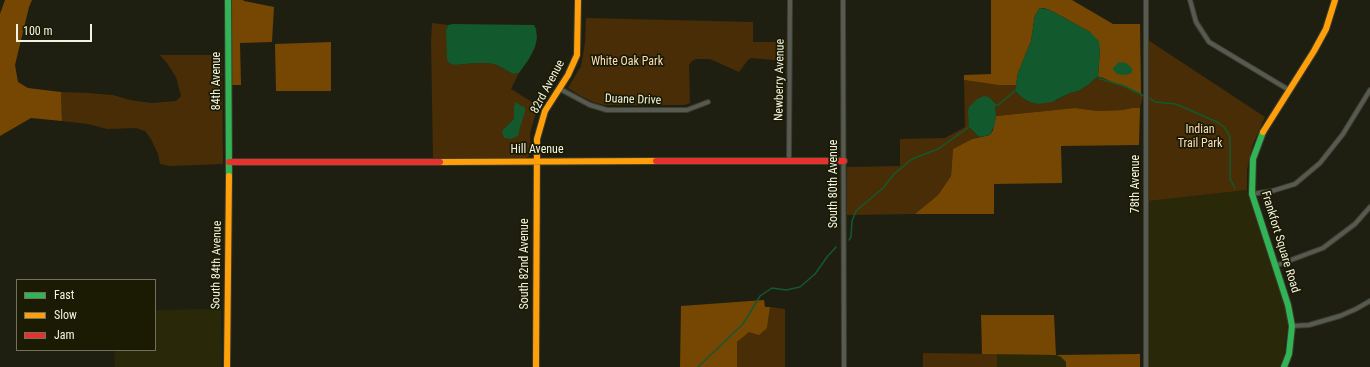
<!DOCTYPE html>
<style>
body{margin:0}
#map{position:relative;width:1370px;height:367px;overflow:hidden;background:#1f1f11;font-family:"Roboto Condensed",sans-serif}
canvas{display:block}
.legend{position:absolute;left:16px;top:279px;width:140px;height:72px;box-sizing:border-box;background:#1b1b03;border:1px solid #71715d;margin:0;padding:5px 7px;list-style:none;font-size:12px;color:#f2f3e3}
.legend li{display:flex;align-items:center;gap:8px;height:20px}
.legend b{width:20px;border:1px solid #71715d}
.scale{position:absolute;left:16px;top:24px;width:76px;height:18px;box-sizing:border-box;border:2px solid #f2f3e3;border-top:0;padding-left:5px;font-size:12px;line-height:14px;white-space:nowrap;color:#f2f3e3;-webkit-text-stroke:3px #1b1b03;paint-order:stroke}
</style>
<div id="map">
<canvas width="1370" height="367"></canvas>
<ul class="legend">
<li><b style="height:5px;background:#30b455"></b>Fast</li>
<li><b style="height:5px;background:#ff9f0a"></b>Slow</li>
<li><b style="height:5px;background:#e5322d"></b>Jam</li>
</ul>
<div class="scale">100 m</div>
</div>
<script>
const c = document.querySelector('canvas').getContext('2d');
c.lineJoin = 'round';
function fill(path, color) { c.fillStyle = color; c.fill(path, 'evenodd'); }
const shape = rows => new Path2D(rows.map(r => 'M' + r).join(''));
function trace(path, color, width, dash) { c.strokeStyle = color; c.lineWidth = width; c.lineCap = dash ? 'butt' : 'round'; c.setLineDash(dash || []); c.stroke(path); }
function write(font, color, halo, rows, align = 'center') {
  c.font = font + ' "Roboto Condensed",sans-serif'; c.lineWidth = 3.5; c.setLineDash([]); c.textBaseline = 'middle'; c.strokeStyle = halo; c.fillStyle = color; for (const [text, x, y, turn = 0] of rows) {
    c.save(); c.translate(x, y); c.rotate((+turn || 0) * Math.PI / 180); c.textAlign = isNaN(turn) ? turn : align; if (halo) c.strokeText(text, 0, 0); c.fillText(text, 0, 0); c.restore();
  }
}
fill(shape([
 [1247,190,1273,271,1284,303,1288,320,1284,358,1281,367,1149,367,1148,201],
 [221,309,222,367,115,367,114,350,155,350,155,310],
 [997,354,1056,355,1061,357,1066,362,1066,367,997,367]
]), '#292909');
fill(shape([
 [586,18,753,22,753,42,786,42,785,61,751,58,748,60,739,72,710,59,696,59,692,61,689,65,690,103,684,105,604,105,593,102,579,95,568,88,581,66,585,43],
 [432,23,448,25,446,30,455,65,476,63,488,63,497,65,513,74,519,73,511,89,540,107,535,116,530,133,531,154,526,158,433,158,431,42],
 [1148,40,1265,117,1253,144,1247,170,1247,190,1148,201],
 [160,55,222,55,223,164,170,166,160,164,158,154,151,139,145,131,136,128,107,129,88,124,62,121,61,92,88,93,113,95,130,100,151,103,176,101,181,96,176,77,167,63],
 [1098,76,1101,79,1124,86,1143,95,1140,108,1132,108,1124,110,1098,111,1075,108,996,116,995,108,997,105,989,97,969,127,979,137,972,139,953,149,951,176,938,195,915,214,847,215,847,167,900,166,900,139,945,138,965,127,964,80,998,85,1016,85,1015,91,1024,99,1030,102,1057,100,1070,93,1078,91,1088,85],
 [770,307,785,309,785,367,737,367,737,342,749,331,767,328],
 [923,353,997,354,997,367,923,367]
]), '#492d06');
fill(shape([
 [5,0,32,0,29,7,15,65,18,82,28,88,61,92,62,121,31,118,0,136,0,14],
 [231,0,243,0,244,1,274,7,272,42,240,43,241,85,231,85],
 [991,0,1072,0,1113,24,1140,24,1141,94,1098,76,1100,49,1090,32,1050,10,1043,8,1040,8,1035,15,1031,41,1018,73,1016,85,998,85,964,80,964,75,991,74],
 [331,42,331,91,276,91,275,44],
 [1075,108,1098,111,1123,110,1132,108,1140,108,1139,145,1061,146,1062,183,994,184,994,214,915,214,938,195,951,176,953,149,972,139,990,135,993,130,996,116],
 [764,300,765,307,770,307,767,328,759,335,749,332,737,342,737,367,680,367,681,306],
 [981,315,1054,315,1056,355,1140,354,1140,367,1066,367,1066,362,1061,357,1056,355,982,354]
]), '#754703');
fill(shape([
 [1040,8,1050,10,1090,32,1099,41,1100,49,1098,76,1088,85,1078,91,1070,93,1052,102,1038,104,1030,102,1024,99,1015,91,1018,73,1031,41,1035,15],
 [453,24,534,25,536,29,537,38,535,47,529,59,519,73,513,74,497,65,488,63,476,63,455,65,449,63,447,59,446,30,448,25],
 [1119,62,1126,63,1132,68,1132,72,1130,74,1123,75,1117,74,1113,69,1113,68],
 [984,96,989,97,997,105,995,108,996,114,995,124,990,135,979,137,969,127,968,112,969,107,976,100],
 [516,102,521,106,525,107,525,112,520,127,518,136,511,139,504,138,502,131,514,119,514,106]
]), '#13592e');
trace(shape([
 [1098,76,1101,79,1124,86,1144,96],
 [1148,97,1155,102,1176,104,1217,122,1224,127,1228,133,1230,138,1230,179,1235,188],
 [997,105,998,105,1015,91],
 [849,240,851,237,852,221,856,211,883,188,895,173,912,159,938,149,969,127],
 [698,367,743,324,760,296,772,288,786,290,800,287,815,274,827,257,836,247]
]), '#13592e', 1.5);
const street = shape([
 [843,0,844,367],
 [1146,0,1146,367],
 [1190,0,1196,22,1209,42,1289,90],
 [560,89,590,105,607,110,687,110,708,102],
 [789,161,790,0],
 [1252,194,1272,191,1295,184,1320,163,1343,134,1370,90],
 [1275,266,1323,248,1355,224,1370,207],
 [1292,326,1309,325,1340,316,1356,309,1370,301]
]);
const fast = shape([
 [228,0,229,176],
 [1263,132,1253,159,1252,194,1288,305,1292,326,1289,354,1284,367]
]);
const slow = shape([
 [1263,132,1314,51,1326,29,1335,0],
 [440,162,656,161],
 [227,367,229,176],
 [536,367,537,139,545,111,568,75,577,55,578,0]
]);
const jam = shape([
 [656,161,844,161],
 [229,162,440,162]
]);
trace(street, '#3c3c2f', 6);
trace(fast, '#3c3c2f', 8);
trace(slow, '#3c3c2f', 8);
trace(jam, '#3c3c2f', 8);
trace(street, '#565a50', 4);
trace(fast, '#30b455', 6);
trace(slow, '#ff9f0a', 6);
trace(jam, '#e5322d', 6);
write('12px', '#fcddbe', '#1b1b03', [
 ["White Oak Park",627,62],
 ["Indian",1200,130],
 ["Trail Park",1200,144]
]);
write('12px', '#f2f3e3', '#1b1b03', [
 ["Newberry Avenue",780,80,-89],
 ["84th Avenue",217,81,-90],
 ["82rd Avenue",548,87,-62],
 ["Duane Drive",633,100,2],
 ["Hill Avenue",537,150],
 ["South 80th Avenue",834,184,-90],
 ["78th Avenue",1136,184,-90],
 ["Frankfort Square Road",1280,242,73],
 ["South 82nd Avenue",525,264,-90],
 ["South 84th Avenue",217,265,-89]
]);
</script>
